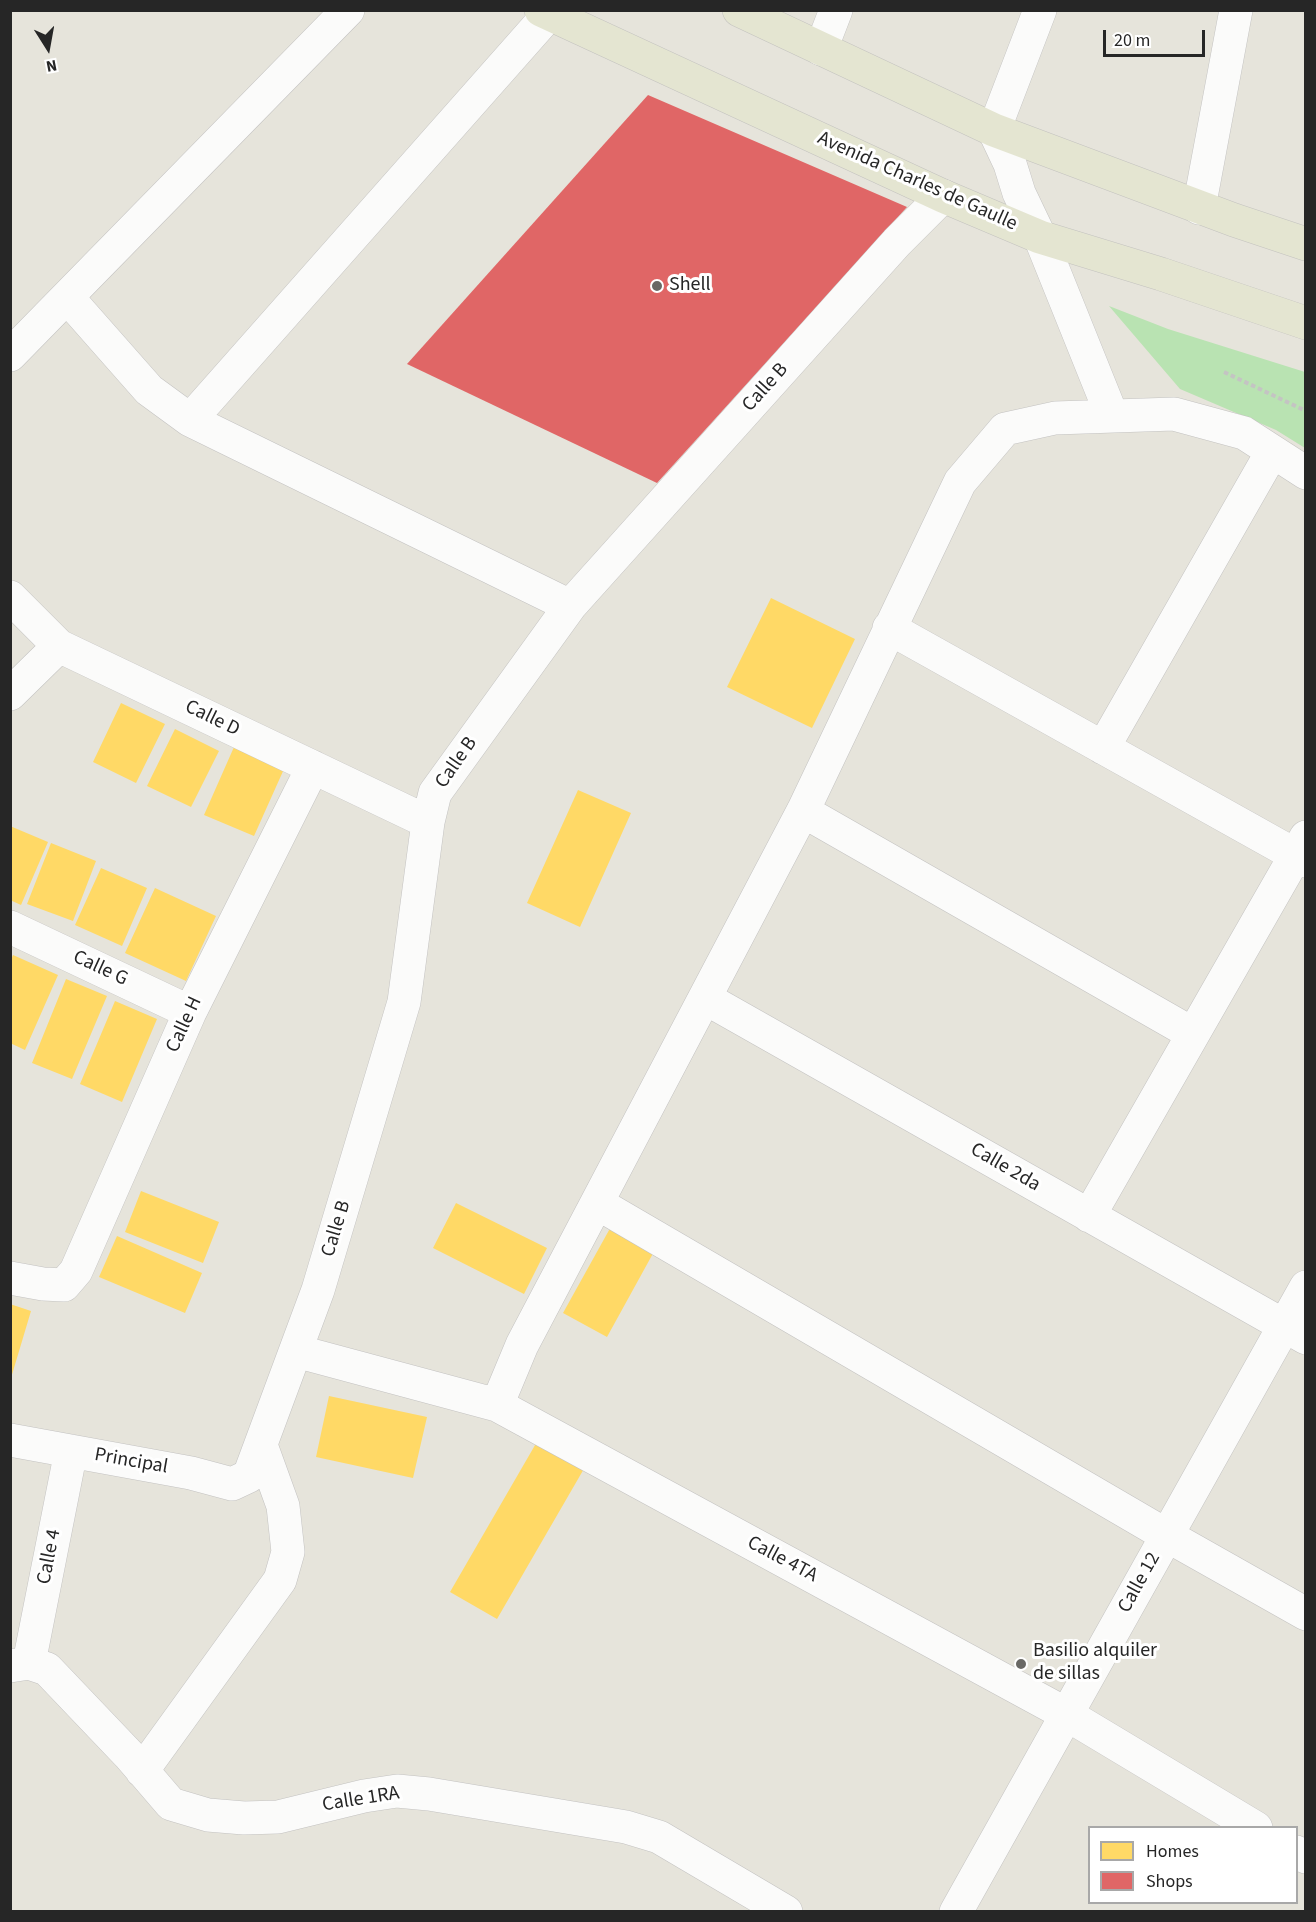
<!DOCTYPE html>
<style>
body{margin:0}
#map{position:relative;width:1316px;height:1922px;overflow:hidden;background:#e6e4db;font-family:"Source Sans 3",sans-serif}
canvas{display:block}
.frame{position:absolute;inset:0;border:12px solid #262626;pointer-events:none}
.legend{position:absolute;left:1088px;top:1826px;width:210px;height:78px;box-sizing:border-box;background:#fff;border:2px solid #a8a8a8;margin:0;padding:8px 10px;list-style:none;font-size:18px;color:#262626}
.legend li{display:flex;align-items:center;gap:12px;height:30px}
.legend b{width:30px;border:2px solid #a8a8a8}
.north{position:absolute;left:18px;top:18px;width:60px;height:60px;-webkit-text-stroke:4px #fff;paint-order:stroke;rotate:169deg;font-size:16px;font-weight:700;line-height:24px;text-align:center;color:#262626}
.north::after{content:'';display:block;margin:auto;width:21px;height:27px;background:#262626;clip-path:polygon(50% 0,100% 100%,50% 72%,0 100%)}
.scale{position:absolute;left:1103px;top:30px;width:102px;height:27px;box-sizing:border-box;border:3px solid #262626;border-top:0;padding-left:8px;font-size:18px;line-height:21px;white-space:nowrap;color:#262626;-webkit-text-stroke:4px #fff;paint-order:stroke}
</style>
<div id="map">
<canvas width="1316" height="1922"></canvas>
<div class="frame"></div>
<ul class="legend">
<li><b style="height:16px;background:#ffd966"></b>Homes</li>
<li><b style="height:16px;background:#e06666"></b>Shops</li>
</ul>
<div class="north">N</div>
<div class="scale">20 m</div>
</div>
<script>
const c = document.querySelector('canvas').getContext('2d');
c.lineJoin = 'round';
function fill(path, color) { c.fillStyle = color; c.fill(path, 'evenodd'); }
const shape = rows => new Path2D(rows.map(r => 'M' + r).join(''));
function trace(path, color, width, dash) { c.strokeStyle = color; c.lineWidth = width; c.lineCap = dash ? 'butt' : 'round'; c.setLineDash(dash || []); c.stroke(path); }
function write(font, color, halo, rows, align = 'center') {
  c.font = font + ' "Source Sans 3",sans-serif'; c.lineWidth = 6; c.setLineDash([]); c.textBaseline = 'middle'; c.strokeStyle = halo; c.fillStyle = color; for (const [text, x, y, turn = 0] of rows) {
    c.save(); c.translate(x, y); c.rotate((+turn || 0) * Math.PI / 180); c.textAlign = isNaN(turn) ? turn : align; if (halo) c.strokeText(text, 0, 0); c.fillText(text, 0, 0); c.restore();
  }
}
fill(shape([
 [1109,306,1168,329,1305,372,1305,448,1276,430,1180,389]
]), '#b9e3b2');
fill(shape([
 [771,598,855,639,812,728,727,687],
 [121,703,165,724,136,783,93,762],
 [175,729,219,751,191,807,147,786],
 [234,747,284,769,254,836,204,815],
 [578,790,631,813,580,927,527,903],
 [10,826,48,842,21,905,10,900],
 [51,843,96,861,73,921,27,904],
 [101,868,147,888,122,946,75,925],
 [155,888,216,916,186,981,125,953],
 [13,955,58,975,25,1050,10,1043,10,962],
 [66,979,107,996,72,1079,32,1063],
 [115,1001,157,1019,122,1102,80,1084],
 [141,1191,219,1222,203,1263,125,1232],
 [456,1203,547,1248,524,1294,433,1248],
 [613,1223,656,1248,607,1337,563,1313],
 [117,1236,202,1273,185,1313,99,1277],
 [10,1304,31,1311,11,1378,10,1378],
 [329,1396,427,1417,413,1478,316,1457],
 [538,1440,585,1467,497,1619,450,1592]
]), '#ffd966');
fill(shape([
 [648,95,907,207,657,483,407,364]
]), '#e06666');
const minor = shape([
 [1040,10,994,130,1010,164,1019,193,1040,237,1112,416],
 [821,49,836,10],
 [1199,208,1236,10],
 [67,297,149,390,190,420,570,606],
 [10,355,348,10],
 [190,420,549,14],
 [10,597,59,646,428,822],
 [889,628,1306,861],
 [10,694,59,646],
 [1103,748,1272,452],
 [803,811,1193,1034],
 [10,927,190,1012],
 [705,998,1306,1338],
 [597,1203,1166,1535,1306,1614],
 [1089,1216,1306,837],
 [10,1278,43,1284,64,1285,76,1271,190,1012,313,767],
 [296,1351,497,1405,1066,1714,1256,1828],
 [497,1405,522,1345,803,811,960,482,1005,429,1055,418,1174,414,1244,433,1306,473],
 [10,1440,191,1473,232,1484,249,1476,318,1290,404,1002,428,822,435,793,570,606,897,242,943,196],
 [29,1663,71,1451],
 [10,1666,29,1663,47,1669,129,1755,171,1804,208,1815,244,1818,278,1817,364,1796,397,1791,429,1794,626,1827,659,1837,786,1912],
 [142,1771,280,1580,288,1552,283,1506,261,1445],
 [1296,1852,1306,1857],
 [956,1912,1306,1287]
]);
const major = shape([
 [541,10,943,196,1040,237,1161,274,1306,323],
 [739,10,994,130,1234,220,1306,244]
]);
trace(minor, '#c3c2c1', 34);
trace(major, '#c3c2bf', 34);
trace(shape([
 [1224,372,1306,411]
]), '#c4c4c3', 4, [4.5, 3]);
trace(minor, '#fbfbfa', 33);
trace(major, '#e4e5d1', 33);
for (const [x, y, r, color] of [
 [657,286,6,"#696865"],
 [1021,1664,6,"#696865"]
]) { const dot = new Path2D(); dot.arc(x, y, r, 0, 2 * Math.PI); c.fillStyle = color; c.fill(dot); trace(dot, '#fff', 2); }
write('20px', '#262626', '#fff', [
 ["Avenida Charles de Gaulle",917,182,24],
 ["Calle B",766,388,-48],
 ["Calle D",212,719,26],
 ["Calle B",457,763,-55],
 ["Calle G",100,969,25],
 ["Calle H",185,1025,-65],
 ["Calle 2da",1005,1168,30],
 ["Calle B",337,1229,-73],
 ["Principal",131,1462,10],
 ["Calle 4",50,1557,-79],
 ["Calle 4TA",782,1560,28],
 ["Calle 12",1140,1583,-61],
 ["Calle 1RA",361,1800,-9]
]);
write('20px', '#262626', '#fff', [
 ["Shell",669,286],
 ["Basilio alquiler",1033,1652],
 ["de sillas",1033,1675]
], 'left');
</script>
